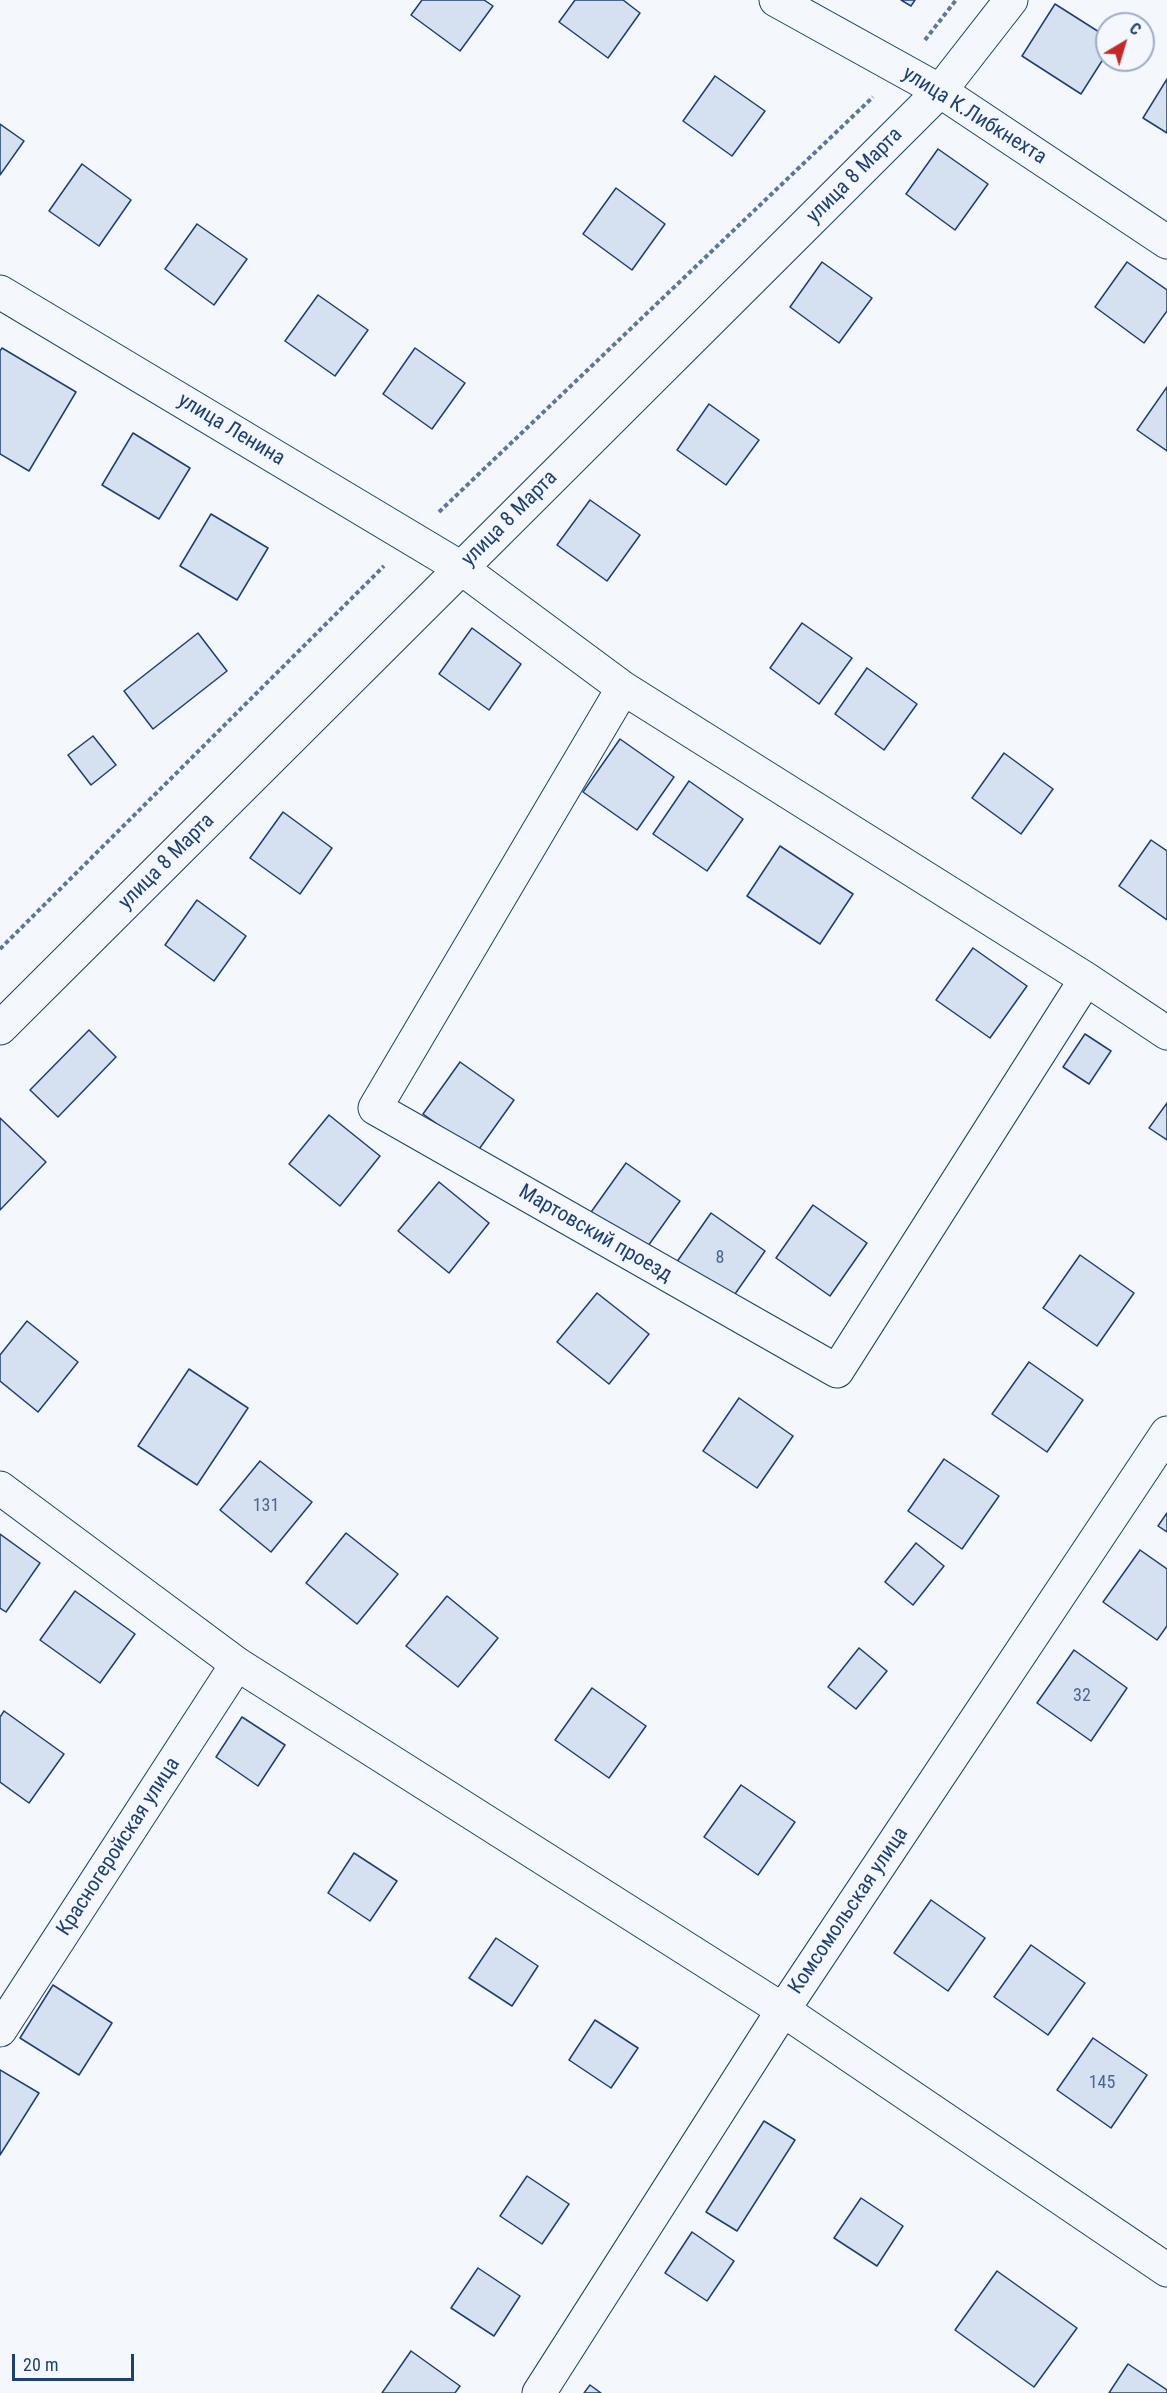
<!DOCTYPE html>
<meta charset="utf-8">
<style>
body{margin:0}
#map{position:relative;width:1167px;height:2393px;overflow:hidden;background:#f4f7fb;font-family:"Roboto Condensed",sans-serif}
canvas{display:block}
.north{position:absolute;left:1095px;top:12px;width:60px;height:60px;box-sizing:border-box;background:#f4f7fb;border:2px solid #9eadc5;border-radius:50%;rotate:38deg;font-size:16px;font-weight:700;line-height:24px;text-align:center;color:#1d3f73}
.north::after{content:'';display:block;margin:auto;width:21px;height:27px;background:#c62828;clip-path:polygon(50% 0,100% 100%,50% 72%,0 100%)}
.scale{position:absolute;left:12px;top:2354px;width:122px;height:27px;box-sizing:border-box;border:3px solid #1d3f73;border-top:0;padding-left:8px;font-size:18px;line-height:21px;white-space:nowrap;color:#1d3f73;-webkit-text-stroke:4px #f4f7fb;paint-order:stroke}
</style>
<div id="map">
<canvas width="1167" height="2393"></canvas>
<div class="north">С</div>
<div class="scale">20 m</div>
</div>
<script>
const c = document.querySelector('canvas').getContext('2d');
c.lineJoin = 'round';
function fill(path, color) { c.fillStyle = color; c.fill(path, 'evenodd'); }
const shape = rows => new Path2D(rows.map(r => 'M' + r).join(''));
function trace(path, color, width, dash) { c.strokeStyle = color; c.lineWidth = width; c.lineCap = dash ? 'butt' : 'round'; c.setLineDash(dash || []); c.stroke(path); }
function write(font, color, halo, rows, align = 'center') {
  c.font = font + ' "Roboto Condensed",sans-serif'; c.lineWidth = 4.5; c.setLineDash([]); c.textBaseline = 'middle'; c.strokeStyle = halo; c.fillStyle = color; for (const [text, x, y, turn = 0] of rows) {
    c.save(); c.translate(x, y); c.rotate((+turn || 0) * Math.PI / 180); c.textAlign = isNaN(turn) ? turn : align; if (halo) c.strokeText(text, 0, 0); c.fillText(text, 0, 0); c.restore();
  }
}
const building = shape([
 [422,0,484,0,493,6,460,51,411,15,422,0],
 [575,0,623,0,640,13,608,58,559,22,575,0],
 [901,0,915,0,911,6,901,0],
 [1055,4,1107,37,1107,53,1081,94,1022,56,1055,4],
 [715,76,765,111,732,156,683,121,715,76],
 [1167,79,1167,133,1143,118,1167,79],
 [0,124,24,141,0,175,0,124],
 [938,149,988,184,955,230,906,194,938,149],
 [82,164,131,200,99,246,49,211,82,164],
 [616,188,665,224,632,270,583,234,616,188],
 [197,224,247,259,214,305,165,269,197,224],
 [822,262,872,298,839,343,790,307,822,262],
 [1127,262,1167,290,1167,311,1144,343,1095,307,1127,262],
 [318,295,368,330,335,376,285,341,318,295],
 [2,348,76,392,29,471,0,454,0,351,2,348],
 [415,348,465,383,432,429,383,394,415,348],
 [1167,387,1167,451,1137,430,1167,387],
 [709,404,759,440,726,485,677,450,709,404],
 [133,433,190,468,159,519,102,485,133,433],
 [590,500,640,535,607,581,557,545,590,500],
 [211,514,268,548,237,600,180,566,211,514],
 [802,623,852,658,819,704,770,668,802,623],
 [472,628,521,664,489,710,439,674,472,628],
 [198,633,227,671,153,729,124,691,198,633],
 [867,668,917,704,884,750,835,714,867,668],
 [93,736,116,765,91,785,68,755,93,736],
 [620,739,674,777,637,830,583,792,620,739],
 [1004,753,1053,789,1021,834,972,798,1004,753],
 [689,781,743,819,707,871,653,834,689,781],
 [283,812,332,848,300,894,250,858,283,812],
 [1151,840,1167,851,1167,920,1119,886,1151,840],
 [780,846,853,894,820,944,747,896,780,846],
 [197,900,246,936,214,981,165,945,197,900],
 [973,948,1027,986,990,1038,936,1000,973,948],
 [89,1030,116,1057,58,1117,30,1090,89,1030],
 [1085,1034,1111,1051,1089,1084,1063,1067,1085,1034],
 [460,1062,514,1100,477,1152,423,1114,460,1062],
 [1167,1103,1167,1140,1149,1128,1167,1103],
 [329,1115,380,1156,340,1206,289,1164,329,1115],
 [0,1118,46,1162,0,1210,0,1118],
 [626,1163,680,1201,643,1253,589,1215,626,1163],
 [439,1182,489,1223,449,1273,398,1231,439,1182],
 [813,1205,867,1243,830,1296,776,1258,813,1205],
 [711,1213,765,1251,728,1304,674,1266,711,1213],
 [1080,1255,1134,1293,1097,1346,1043,1308,1080,1255],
 [597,1293,649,1334,609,1384,557,1342,597,1293],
 [27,1321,78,1362,38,1412,0,1381,0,1355,27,1321],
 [1029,1362,1083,1400,1047,1452,992,1414,1029,1362],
 [189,1369,248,1408,197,1485,138,1446,189,1369],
 [739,1398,793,1436,757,1488,703,1451,739,1398],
 [944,1459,999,1496,962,1549,908,1511,944,1459],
 [260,1461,312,1502,271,1552,220,1510,260,1461],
 [1167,1513,1167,1532,1158,1526,1167,1513],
 [346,1533,398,1574,357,1624,306,1583,346,1533],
 [0,1534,40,1563,6,1612,0,1608,0,1534],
 [916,1543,944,1566,913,1605,885,1582,916,1543],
 [1140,1550,1167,1569,1167,1626,1157,1640,1103,1602,1140,1550],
 [75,1591,135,1634,100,1683,40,1640,75,1591],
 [447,1596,498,1638,458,1687,406,1646,447,1596],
 [859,1648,887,1671,856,1709,828,1687,859,1648],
 [1074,1650,1127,1688,1091,1741,1037,1703,1074,1650],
 [592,1688,646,1726,609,1778,555,1740,592,1688],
 [4,1711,64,1754,29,1803,0,1782,0,1717,4,1711],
 [242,1717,285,1745,258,1786,216,1757,242,1717],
 [741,1785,795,1822,758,1875,704,1837,741,1785],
 [354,1853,397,1881,370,1921,328,1893,354,1853],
 [931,1900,985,1938,948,1991,894,1953,931,1900],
 [496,1938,538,1966,512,2006,469,1978,496,1938],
 [1031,1945,1085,1983,1048,2035,994,1997,1031,1945],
 [53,1985,112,2023,79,2075,20,2038,53,1985],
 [595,2020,638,2048,611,2088,569,2060,595,2020],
 [1093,2038,1147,2075,1111,2128,1057,2090,1093,2038],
 [0,2070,39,2093,0,2155,0,2070],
 [764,2121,795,2140,737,2231,706,2212,764,2121],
 [527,2176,569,2204,542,2244,500,2216,527,2176],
 [861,2198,903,2226,877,2266,834,2238,861,2198],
 [692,2232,734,2261,707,2301,665,2273,692,2232],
 [478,2268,520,2296,494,2336,451,2308,478,2268],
 [997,2271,1077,2328,1034,2387,955,2330,997,2271],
 [411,2351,460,2386,455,2393,382,2393,411,2351],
 [1128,2364,1167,2390,1167,2393,1109,2393,1128,2364],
 [590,2385,601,2393,584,2393,590,2385]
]);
fill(building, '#d5e0f0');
trace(building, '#1d3f73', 1.5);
const minor = shape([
 [776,0,940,91,1167,242],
 [0,292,461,568,623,688,1086,979,1167,1033],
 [623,688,375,1108,837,1371,1086,979],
 [0,1488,237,1664,783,2010,1167,2270],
 [0,2030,237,1664],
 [539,2393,783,2010,1167,1433]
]);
const major = shape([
 [0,1028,940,91,1011,0]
]);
trace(minor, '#1d3f73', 35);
trace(major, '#1d3f73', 35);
trace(shape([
 [925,40,956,0],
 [439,512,873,97],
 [0,949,384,566]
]), '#5e769c', 4, [4.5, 3]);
trace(minor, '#f4f7fb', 33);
trace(major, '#f4f7fb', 33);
write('18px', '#4b6792', null, [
 ["8",720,1258],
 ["131",266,1506],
 ["32",1082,1696],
 ["145",1102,2083]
]);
write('21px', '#1d3f73', '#f4f7fb', [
 ["улица К.Либкнехта",974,116,32],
 ["улица 8 Марта",855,176,-45],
 ["улица Ленина",231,430,31],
 ["улица 8 Марта",510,519,-45],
 ["улица 8 Марта",167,862,-45],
 ["Мартовский проезд",595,1234,30],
 ["Красногеройская улица",119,1847,-57],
 ["Комсомольская улица",849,1911,-56]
]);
</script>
